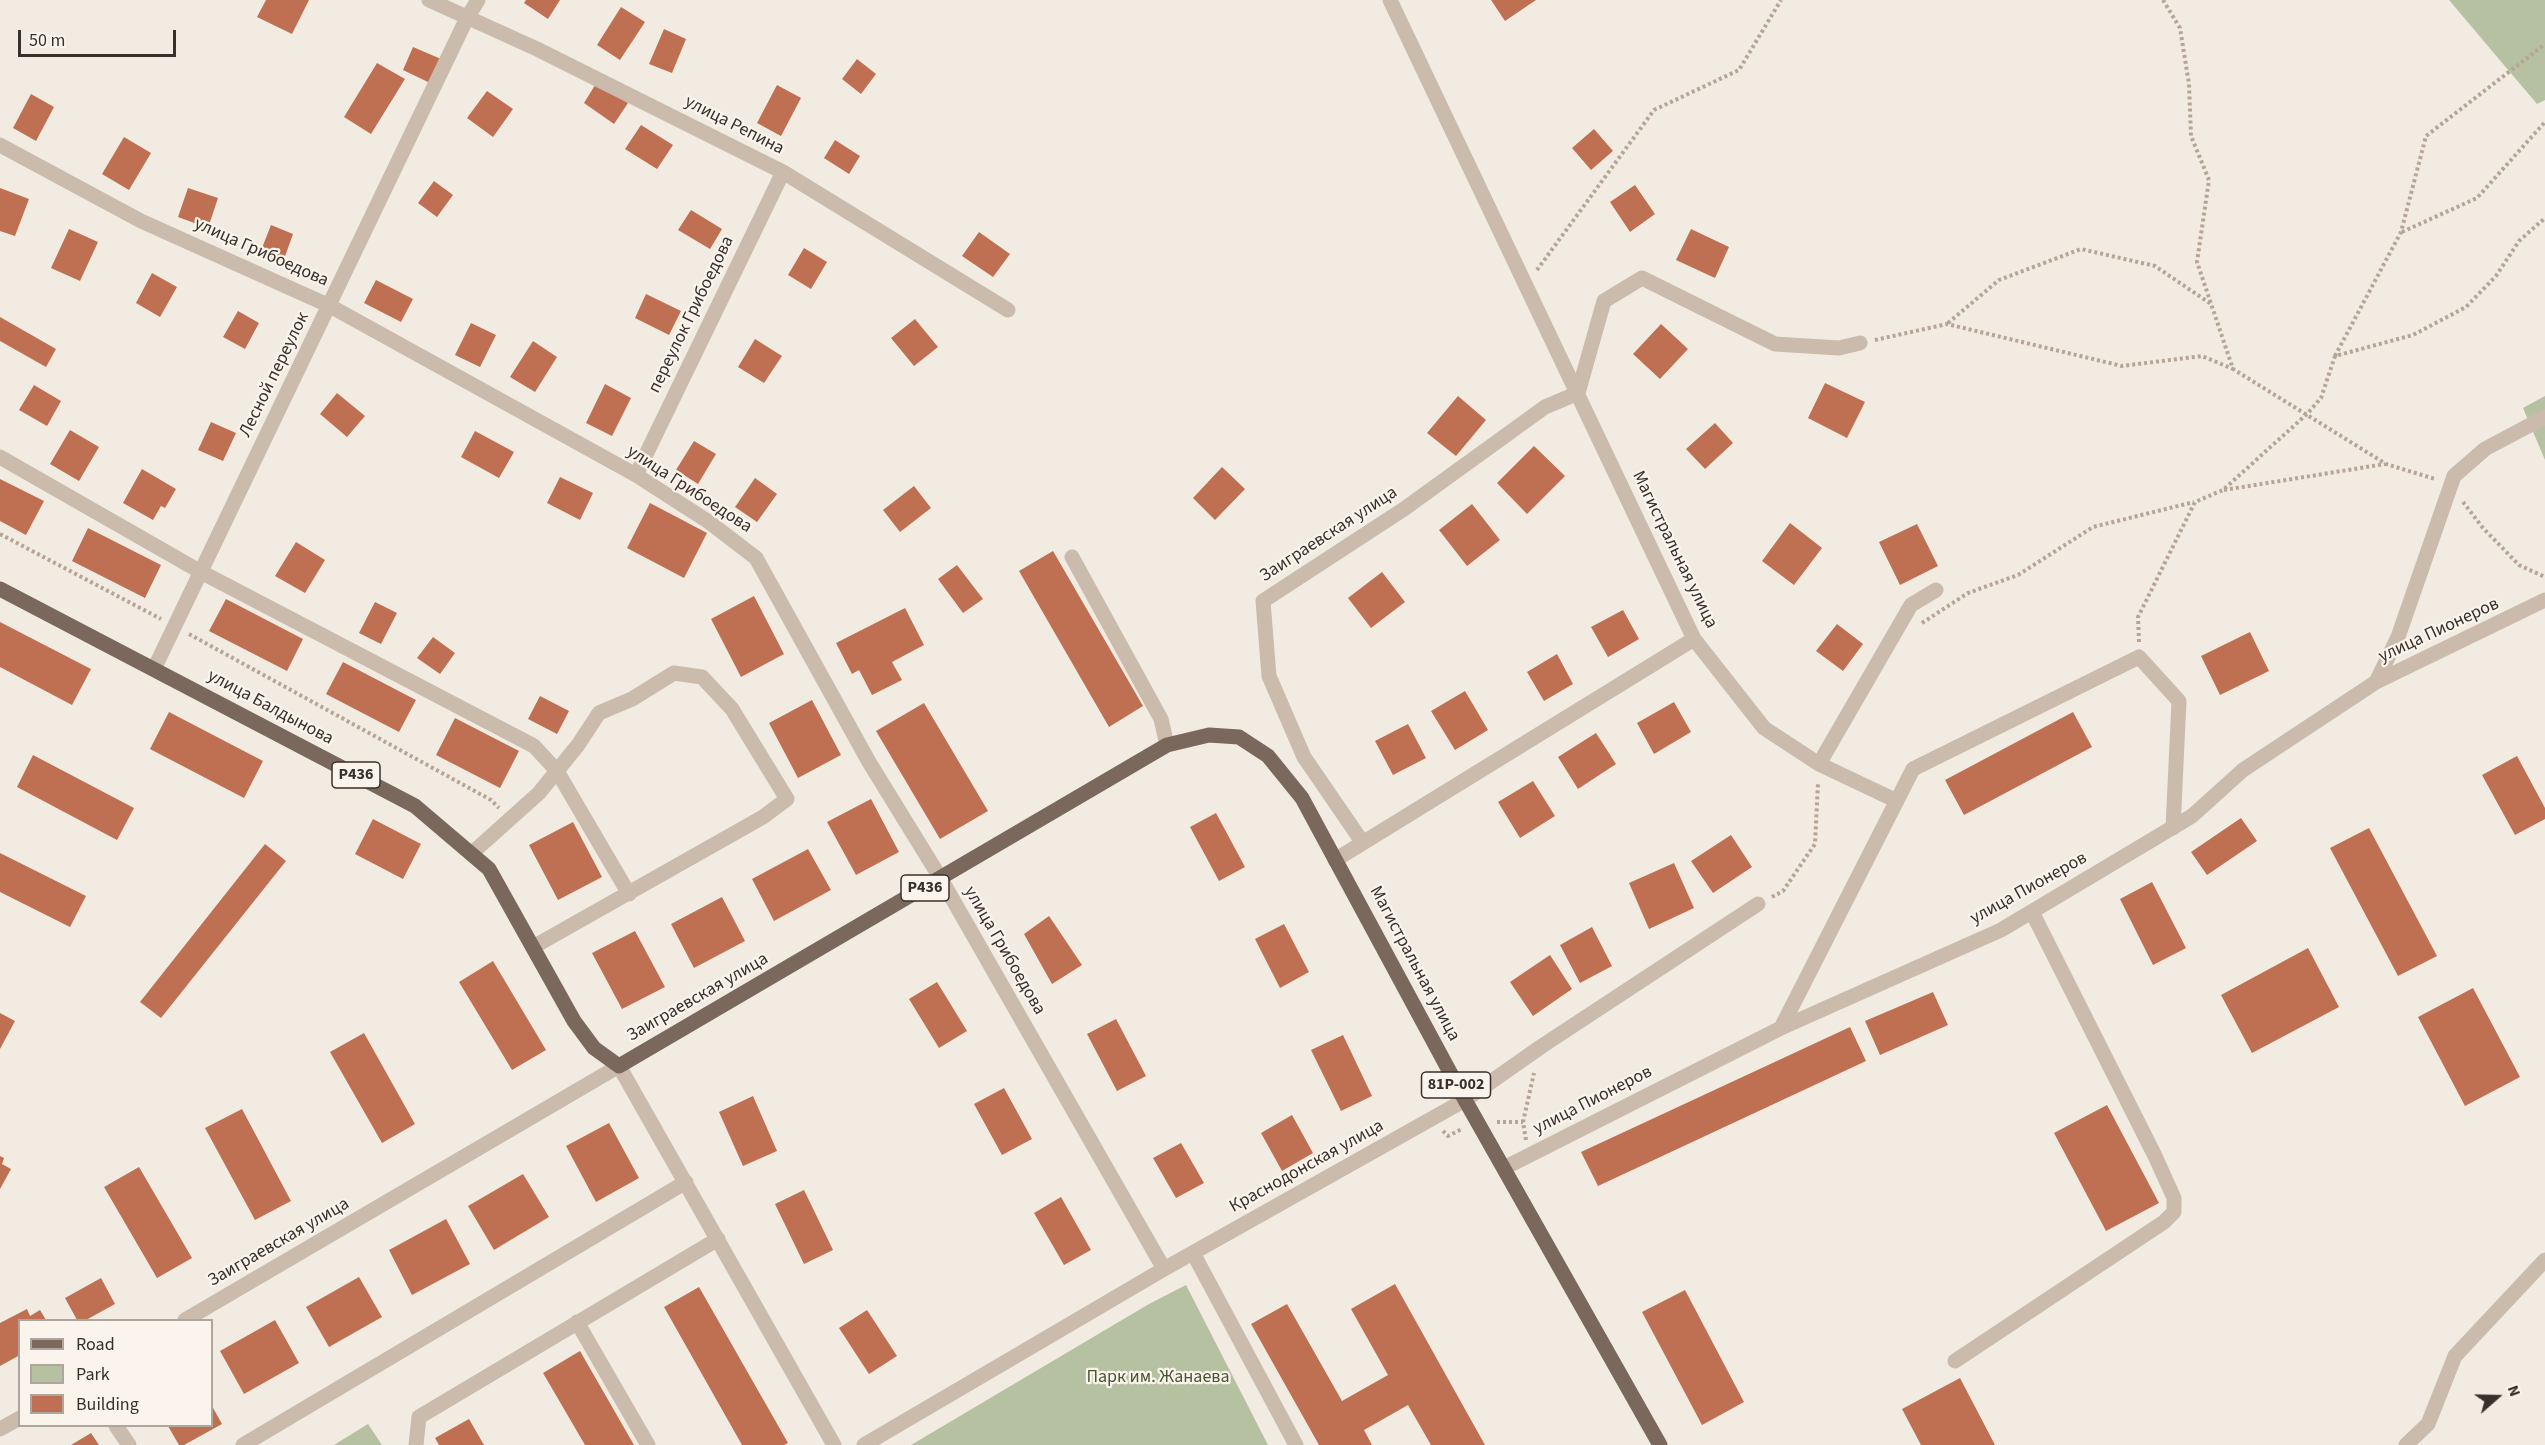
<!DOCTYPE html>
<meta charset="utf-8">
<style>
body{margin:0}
#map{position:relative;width:2545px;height:1445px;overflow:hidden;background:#f2ebe1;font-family:"Source Sans 3",sans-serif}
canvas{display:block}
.legend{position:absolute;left:18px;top:1319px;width:195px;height:108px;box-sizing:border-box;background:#faf4ed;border:2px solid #ada69f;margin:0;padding:8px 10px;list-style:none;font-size:18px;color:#39302b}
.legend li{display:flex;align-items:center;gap:12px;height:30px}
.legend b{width:30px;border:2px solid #ada69f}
.north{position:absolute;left:2467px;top:1367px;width:60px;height:60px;-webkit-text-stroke:4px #faf4ed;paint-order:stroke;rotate:70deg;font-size:16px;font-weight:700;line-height:24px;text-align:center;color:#39302b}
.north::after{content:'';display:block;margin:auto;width:21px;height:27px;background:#39302b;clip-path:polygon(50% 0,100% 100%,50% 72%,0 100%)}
.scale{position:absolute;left:18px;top:30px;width:158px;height:27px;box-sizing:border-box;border:3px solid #39302b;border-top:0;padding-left:8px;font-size:18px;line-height:21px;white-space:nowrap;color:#39302b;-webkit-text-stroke:4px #faf4ed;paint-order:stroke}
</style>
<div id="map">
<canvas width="2545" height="1445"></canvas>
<ul class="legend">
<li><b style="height:8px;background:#7a685d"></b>Road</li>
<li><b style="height:16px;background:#b5c1a1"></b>Park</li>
<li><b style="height:16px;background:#bf7052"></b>Building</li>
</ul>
<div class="north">N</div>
<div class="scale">50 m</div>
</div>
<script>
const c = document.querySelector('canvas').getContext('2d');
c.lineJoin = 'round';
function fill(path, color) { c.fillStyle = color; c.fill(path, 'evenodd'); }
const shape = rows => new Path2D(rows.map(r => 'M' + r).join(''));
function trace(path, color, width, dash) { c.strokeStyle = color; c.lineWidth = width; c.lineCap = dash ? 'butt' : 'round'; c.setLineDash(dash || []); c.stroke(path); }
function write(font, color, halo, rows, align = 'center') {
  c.font = font + ' "Source Sans 3",sans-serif'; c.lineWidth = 4.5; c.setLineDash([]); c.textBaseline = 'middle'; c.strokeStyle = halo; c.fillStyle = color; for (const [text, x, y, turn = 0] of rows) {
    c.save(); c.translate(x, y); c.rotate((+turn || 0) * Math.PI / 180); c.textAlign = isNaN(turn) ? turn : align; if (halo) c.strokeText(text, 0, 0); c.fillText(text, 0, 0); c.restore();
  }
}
fill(shape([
 [2449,0,2545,0,2545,100,2537,104],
 [2545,396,2545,460,2523,408],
 [1186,1285,1268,1445,911,1445,1149,1304],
 [368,1424,382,1445,334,1445]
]), '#b5c1a1');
fill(shape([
 [266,0,309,0,292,34,257,17],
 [526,0,560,0,548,19,524,3],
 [1491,0,1536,0,1505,21],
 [621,7,645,22,620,60,597,45],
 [664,29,686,39,672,73,649,64],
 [413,47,441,59,430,83,403,70],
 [857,59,876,74,861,94,842,79],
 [377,63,405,79,371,134,344,117],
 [597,82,628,103,614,124,584,103],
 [777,85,801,98,781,136,757,123],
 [487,91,513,109,493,137,467,118],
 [31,94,54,107,36,141,13,128],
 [641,125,673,145,657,169,625,149],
 [1594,129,1613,151,1591,170,1572,148],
 [124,137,151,153,129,190,102,174],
 [835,140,860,156,849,174,824,158],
 [434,181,453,195,437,217,418,203],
 [1635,185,1655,214,1630,232,1610,202],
 [0,188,29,199,15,236,0,231],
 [188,188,218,198,208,228,178,217],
 [691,210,722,229,710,249,678,230],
 [271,225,293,234,283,262,260,253],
 [69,229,98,242,80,281,51,268],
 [1691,229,1729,247,1715,278,1676,260],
 [979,232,1010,254,993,277,962,256],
 [804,248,827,262,811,289,788,275],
 [152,273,177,287,160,317,136,303],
 [376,280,413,299,401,322,364,303],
 [646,294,681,311,669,335,635,318],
 [238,311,259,323,245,349,223,337],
 [0,317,56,349,46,367,0,341],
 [915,319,938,347,914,366,891,338],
 [471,323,496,335,480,367,455,355],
 [1661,324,1688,349,1660,379,1633,354],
 [755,339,782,356,764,383,738,367],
 [533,341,557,357,535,392,510,377],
 [1825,383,1865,402,1847,438,1808,418],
 [605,384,631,398,612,436,586,423],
 [34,385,61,401,47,426,19,410],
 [337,393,365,416,347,437,320,414],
 [1458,396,1486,420,1456,456,1427,433],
 [211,422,236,433,223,461,198,450],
 [1715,423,1733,443,1705,469,1686,449],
 [70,430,99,447,79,481,50,464],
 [475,431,514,452,499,478,461,457],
 [694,441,716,454,698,484,676,470],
 [1534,446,1565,476,1527,514,1497,483],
 [1222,467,1245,489,1215,520,1193,498],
 [142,469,176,489,165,508,161,506,153,520,123,503],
 [560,477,593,493,580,520,547,503],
 [755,478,777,494,757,522,735,507],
 [0,479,44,501,26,535,0,521],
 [914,486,931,508,900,532,883,510],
 [650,503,707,533,684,578,627,548],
 [1472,504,1500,540,1467,566,1439,530],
 [1790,523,1822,548,1794,585,1762,561],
 [1917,524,1938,566,1900,585,1879,542],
 [88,528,161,565,145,598,72,561],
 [296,542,325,560,305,593,275,576],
 [1053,551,1143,706,1109,727,1019,571],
 [957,565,983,599,963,613,938,579],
 [1382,572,1405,602,1371,628,1348,598],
 [754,596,784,654,741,677,711,619],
 [226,599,303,639,287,671,209,631],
 [375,602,397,613,381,644,359,633],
 [905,608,924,645,892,662,902,680,872,695,859,670,852,674,836,643],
 [1623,610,1639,639,1608,657,1591,627],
 [0,622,91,669,72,705,0,667],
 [1837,624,1863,644,1843,671,1816,651],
 [2250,632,2269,671,2220,695,2201,656],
 [433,637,455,653,440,674,417,658],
 [1557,654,1573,684,1544,701,1527,672],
 [343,662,416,700,399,732,326,694],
 [1465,691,1488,730,1455,750,1431,711],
 [540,696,569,711,557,734,528,719],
 [812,700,841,755,798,778,769,723],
 [1674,702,1691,732,1654,754,1637,723],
 [924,703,988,811,940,839,876,731],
 [169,712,263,761,244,798,150,749],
 [2073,712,2092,747,1964,815,1945,780],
 [455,718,519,751,500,788,436,755],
 [1408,724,1426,758,1393,775,1375,741],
 [1596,733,1616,764,1578,789,1558,757],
 [33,755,134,808,117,840,17,787],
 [2517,756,2545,808,2545,819,2515,835,2482,775],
 [1533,781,1555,816,1520,838,1498,802],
 [871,799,899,852,856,875,827,822],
 [1216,813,1245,867,1219,881,1190,827],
 [2241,818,2257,841,2207,875,2191,852],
 [373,819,421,844,403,879,355,854],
 [573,822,602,877,558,900,529,845],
 [2369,828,2437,956,2398,976,2330,848],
 [1731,835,1752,867,1713,893,1691,861],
 [265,844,286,861,161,1018,140,1002],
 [808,849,831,890,774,921,752,879],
 [0,853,86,896,70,927,0,892],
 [1674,863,1694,908,1649,929,1629,883],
 [2152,882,2186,948,2153,965,2120,899],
 [722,897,745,941,694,968,671,924],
 [1049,916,1082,965,1052,984,1024,934],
 [1284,924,1309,972,1280,988,1255,939],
 [1592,927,1612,966,1580,983,1560,945],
 [635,931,665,987,622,1009,592,953],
 [2308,948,2339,1007,2252,1053,2221,995],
 [1550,955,1572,989,1533,1016,1510,982],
 [493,961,546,1050,512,1070,459,982],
 [937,982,967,1031,939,1048,909,999],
 [2473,988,2520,1077,2465,1106,2418,1017],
 [1933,992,1948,1025,1880,1055,1865,1021],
 [0,1013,15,1021,0,1049],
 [1116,1019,1146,1076,1117,1091,1087,1034],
 [1850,1027,1866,1061,1598,1186,1581,1152],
 [364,1033,415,1124,382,1143,330,1052],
 [1343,1035,1372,1096,1341,1111,1311,1050],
 [1004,1088,1032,1139,1002,1155,974,1104],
 [753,1096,777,1151,743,1166,719,1112],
 [2107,1105,2159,1203,2106,1231,2054,1133],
 [242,1109,291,1201,255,1220,205,1128],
 [1292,1115,1313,1153,1282,1171,1261,1133],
 [609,1123,639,1178,596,1202,566,1146],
 [1181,1143,1204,1183,1176,1198,1153,1158],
 [0,1156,4,1158,2,1164,11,1169,0,1189],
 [139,1167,192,1258,157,1278,104,1187],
 [523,1174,549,1217,494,1250,468,1206],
 [804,1190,833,1250,804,1264,775,1204],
 [1061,1197,1091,1250,1064,1265,1034,1213],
 [446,1219,470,1264,412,1295,389,1250],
 [359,1277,382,1317,329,1347,306,1307],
 [101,1278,115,1304,86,1320,77,1320,65,1298],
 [1395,1284,1485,1445,1431,1445,1408,1405,1364,1430,1372,1445,1319,1445,1251,1324,1287,1304,1342,1401,1388,1375,1351,1309],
 [699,1287,788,1443,784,1445,742,1445,664,1307],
 [1685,1290,1744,1402,1702,1425,1642,1312],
 [27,1309,30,1316,40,1310,46,1320,20,1320,20,1355,0,1366,0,1323],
 [867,1310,897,1356,869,1374,839,1328],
 [275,1320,299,1363,244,1394,220,1351],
 [580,1351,634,1445,585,1445,543,1373],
 [1960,1378,1995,1445,1921,1445,1902,1409],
 [212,1406,222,1424,184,1445,179,1445,168,1426,212,1426],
 [469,1419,484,1445,439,1445,435,1438],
 [91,1433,99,1445,71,1445]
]), '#bf7052');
trace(shape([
 [2163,0,2180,28,2189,84,2191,136,2209,180,2197,262,2233,369,2386,464,2435,479],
 [2402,232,2477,198,2545,122],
 [1537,270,1654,110,1739,70,1781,0],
 [1948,323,1999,280,2081,249,2155,266,2211,304],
 [1875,340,1947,324,2122,366,2202,356,2233,369],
 [2335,356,2401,232,2426,136,2545,44],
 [2224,490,2385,464],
 [2463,502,2483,528,2519,565,2545,577],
 [0,534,161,619],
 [1922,623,1968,593,2018,575,2093,527,2194,502],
 [189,634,491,800,499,808],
 [2139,642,2138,617,2195,502,2223,490,2307,414,2321,398,2335,356,2413,335,2466,307,2496,276,2519,241,2545,218],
 [1772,897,1783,891,1815,844,1818,783],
 [1497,1122,1523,1122],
 [1443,1131,1448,1136,1462,1129],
 [1526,1140,1523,1122,1534,1073]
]), '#b6a597', 4, [3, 3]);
trace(shape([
 [429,0,537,49,783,172,1008,310],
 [1390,0,1694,639,1764,728,1819,764,1897,801],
 [0,145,141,221,330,306,636,475,709,522,756,558,869,762,941,879,1164,1269],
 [0,457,201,572,534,746,557,771,629,894],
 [636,475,783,172],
 [1072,557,1161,719,1167,745],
 [154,669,467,18,478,0],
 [2376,682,2398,637,2454,476,2485,449,2545,417],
 [1819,764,1911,605,1936,590],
 [1363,843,1304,757,1269,676,1263,601,1404,509,1545,407,1578,393,1604,301,1642,278,1775,344,1839,348,1860,343],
 [471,854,539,793,578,745,599,713,632,699,674,673,702,677,732,709,787,799,763,817,533,947],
 [1335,860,1694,639],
 [1781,1028,1913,769,2139,657,2179,701,2173,828],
 [1504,1168,1781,1028,2001,930,2192,816,2243,770,2376,682,2545,600],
 [1193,1253,1296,1445],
 [185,1320,619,1066,834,1445],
 [577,1322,648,1445],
 [1955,1361,2164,1222,2174,1212,2174,1198,2155,1156,2032,912],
 [116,1426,129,1445],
 [0,1429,20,1418],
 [243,1445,686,1182],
 [416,1445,419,1417,718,1239],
 [864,1445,1164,1269,1465,1100,1542,1046,1758,904],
 [2406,1445,2428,1424,2455,1356,2545,1260]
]), '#cabbad', 15);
trace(shape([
 [0,589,415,806,489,869,574,1021,594,1048,619,1066,1167,745,1209,735,1239,737,1268,756,1302,798,1465,1100,1660,1445]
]), '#7a685d', 15);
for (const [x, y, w] of [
 [356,775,48],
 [925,888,48],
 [1456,1085,69]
]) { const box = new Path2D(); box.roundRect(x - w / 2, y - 13, w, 26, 4.5); c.fillStyle = '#faf4ed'; c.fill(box); trace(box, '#39302b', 1.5); }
write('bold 16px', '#39302b', null, [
 ["P436",356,775],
 ["P436",925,888],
 ["81Р-002",1456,1085]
]);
write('18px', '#39302b', '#faf4ed', [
 ["улица Репина",734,126,27],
 ["улица Грибоедова",261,253,24],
 ["переулок Грибоедова",692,315,-64],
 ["Лесной переулок",275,375,-64],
 ["улица Грибоедова",689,490,33],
 ["Заиграевская улица",1329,535,-33],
 ["Магистральная улица",1674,550,64],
 ["улица Пионеров",2439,631,-25],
 ["улица Балдынова",270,708,28],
 ["улица Пионеров",2029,889,-29],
 ["улица Грибоедова",1004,951,60],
 ["Магистральная улица",1414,964,62],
 ["Заиграевская улица",698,998,-30],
 ["улица Пионеров",1593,1101,-27],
 ["Краснодонская улица",1307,1167,-29],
 ["Заиграевская улица",279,1243,-30]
]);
write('18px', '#475630', '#faf4ed', [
 ["Парк им. Жанаева",1158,1378]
]);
</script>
